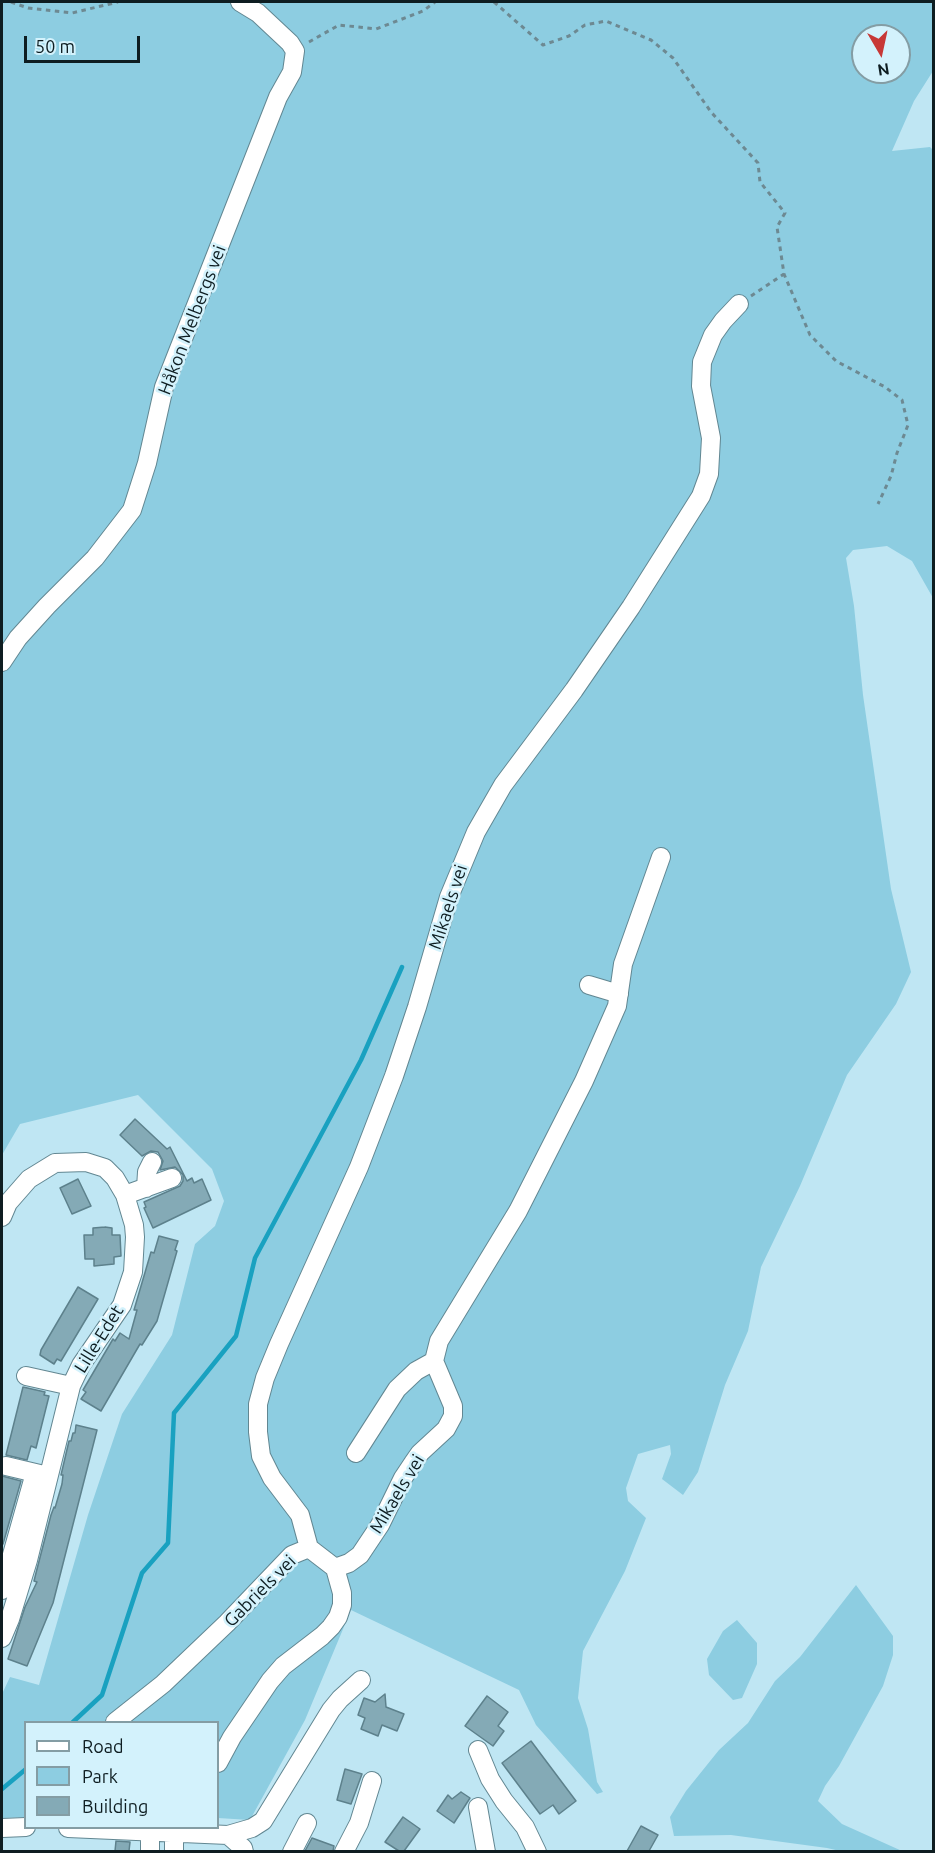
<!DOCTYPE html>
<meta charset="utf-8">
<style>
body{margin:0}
#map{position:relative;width:935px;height:1853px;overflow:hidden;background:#bfe6f3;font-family:Ubuntu,sans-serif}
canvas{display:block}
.frame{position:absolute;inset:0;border:3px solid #0e1d21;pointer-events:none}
.legend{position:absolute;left:24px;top:1721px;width:195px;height:108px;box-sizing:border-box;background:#d3f2fc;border:2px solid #849da4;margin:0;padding:8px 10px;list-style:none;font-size:18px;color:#0e1d21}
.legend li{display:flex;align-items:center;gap:12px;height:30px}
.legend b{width:30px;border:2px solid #849da4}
.north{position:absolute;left:851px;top:24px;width:60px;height:60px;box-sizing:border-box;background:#d3f2fc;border:2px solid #849da4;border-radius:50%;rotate:171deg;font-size:16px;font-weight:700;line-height:24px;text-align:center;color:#0e1d21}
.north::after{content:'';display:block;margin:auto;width:21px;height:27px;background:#c73836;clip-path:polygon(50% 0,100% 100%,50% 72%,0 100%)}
.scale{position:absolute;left:24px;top:36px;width:116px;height:27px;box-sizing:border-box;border:3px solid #0e1d21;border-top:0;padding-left:8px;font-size:18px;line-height:21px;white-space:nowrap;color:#0e1d21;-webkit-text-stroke:4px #d3f2fc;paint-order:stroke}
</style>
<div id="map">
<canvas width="935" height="1853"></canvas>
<div class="frame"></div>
<ul class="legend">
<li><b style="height:8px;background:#fff"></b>Road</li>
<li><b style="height:16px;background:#8dcde1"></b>Park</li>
<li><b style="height:16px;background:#84aab6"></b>Building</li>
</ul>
<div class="north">N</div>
<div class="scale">50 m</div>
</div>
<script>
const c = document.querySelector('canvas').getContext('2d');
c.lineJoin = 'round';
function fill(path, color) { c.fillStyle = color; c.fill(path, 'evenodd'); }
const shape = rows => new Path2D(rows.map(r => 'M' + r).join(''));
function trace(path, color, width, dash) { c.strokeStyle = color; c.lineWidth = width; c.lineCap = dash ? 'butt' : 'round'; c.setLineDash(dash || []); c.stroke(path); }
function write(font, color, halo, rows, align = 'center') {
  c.font = font + ' Ubuntu,sans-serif'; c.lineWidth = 5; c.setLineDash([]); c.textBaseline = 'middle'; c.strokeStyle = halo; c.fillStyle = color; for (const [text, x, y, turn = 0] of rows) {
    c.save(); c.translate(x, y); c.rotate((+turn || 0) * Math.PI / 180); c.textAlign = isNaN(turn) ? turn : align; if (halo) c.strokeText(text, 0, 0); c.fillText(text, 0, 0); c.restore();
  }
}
fill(shape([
 [2,2,933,2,933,71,914,101,892,151,930,147,933,150,933,598,912,561,887,546,853,550,846,558,854,606,863,695,891,889,911,972,896,1004,847,1075,800,1186,761,1267,748,1331,725,1385,698,1472,683,1495,662,1479,671,1454,670,1445,638,1454,626,1488,628,1501,646,1518,625,1571,583,1651,578,1698,588,1729,597,1782,603,1792,597,1794,536,1725,519,1690,351,1610,305,1720,250,1820,218,1818,218,1722,26,1722,25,1817,2,1818,2,1694,10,1677,39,1685,88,1515,122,1414,172,1335,195,1244,215,1226,224,1201,212,1169,138,1095,20,1124,2,1155],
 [863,36,899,36,899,72,863,72],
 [856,1585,893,1636,893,1655,883,1686,839,1766,825,1786,818,1801,842,1824,902,1851,840,1851,827,1848,731,1835,674,1836,670,1817,686,1791,719,1750,748,1723,775,1681,800,1657],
 [737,1620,757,1643,757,1664,742,1698,733,1700,709,1675,707,1659,723,1631]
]), '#8dcde1');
trace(shape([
 [73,1722,102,1695,142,1573,168,1543,174,1413,236,1336,255,1258,361,1060,402,967],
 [2,1789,26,1769]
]), '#19a1c0', 4.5);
const building = shape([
 [135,1119,167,1149,170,1147,187,1181,192,1178,194,1183,202,1179,211,1200,153,1228,144,1208,146,1207,144,1202,180,1186,183,1181,183,1175,175,1167,160,1170,163,1161,158,1152,151,1151,142,1156,120,1135,135,1119],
 [78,1179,91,1206,72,1214,60,1188,78,1179],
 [105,1227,112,1228,112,1235,120,1235,121,1256,114,1257,114,1264,94,1266,94,1259,85,1259,84,1235,93,1235,93,1228,105,1227],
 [159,1236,178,1241,175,1250,177,1251,157,1321,142,1345,140,1344,101,1411,81,1399,86,1392,83,1390,113,1339,115,1341,120,1333,129,1339,137,1310,134,1310,151,1252,154,1253,159,1236],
 [78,1287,98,1299,61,1361,57,1359,54,1364,40,1355,41,1350,78,1287],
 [23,1387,45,1392,44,1395,49,1396,36,1448,31,1446,27,1460,6,1455,23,1387],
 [76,1425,97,1430,53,1603,27,1666,8,1659,25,1607,37,1582,34,1581,36,1573,51,1515,54,1507,55,1508,62,1484,63,1475,61,1475,69,1441,71,1441,73,1433,75,1433,76,1425],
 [2,1476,21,1481,3,1544,2,1544,2,1476],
 [385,1694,386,1707,404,1714,397,1731,382,1725,378,1736,361,1729,365,1718,358,1715,364,1698,375,1702,385,1694],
 [487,1696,508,1712,498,1726,504,1731,493,1746,465,1726,487,1696],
 [531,1741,576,1801,559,1814,553,1805,540,1814,502,1763,531,1741],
 [345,1769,362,1774,351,1804,337,1800,345,1769],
 [461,1792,470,1798,454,1823,437,1811,448,1795,452,1799,461,1792],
 [403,1817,420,1829,404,1851,399,1851,385,1842,403,1817],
 [641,1826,658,1835,649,1851,627,1851,641,1826],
 [312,1838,334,1846,333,1851,305,1851,312,1838],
 [116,1841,130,1842,129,1851,115,1851,116,1841]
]);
fill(building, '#84aab6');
trace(building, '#5d818c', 1.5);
const minor = shape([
 [2,662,18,638,47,606,95,558,132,510,147,463,164,387,278,97,292,72,295,51,290,43,258,13,240,2],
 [589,985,619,994],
 [146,1188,147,1172,152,1162],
 [125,1195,172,1178],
 [2,1217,8,1203,29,1179,55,1163,86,1162,105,1168,115,1178,125,1195,134,1225,135,1237,133,1272,122,1305,81,1365,71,1386,28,1560,10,1619,2,1638],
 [26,1376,71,1386],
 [356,1453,397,1389,416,1371,434,1361],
 [6,1466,44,1475],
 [309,1548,300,1515,272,1478,261,1456,258,1432,258,1404,265,1378,279,1344,359,1167,394,1076,417,1007,449,897,476,832,503,785,574,690,631,607,701,496,709,474,711,438,701,386,702,362,713,335,723,321,739,304],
 [335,1568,349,1563,360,1555,380,1525,403,1478,413,1463,420,1453,446,1429,453,1416,453,1406,434,1361,439,1341,518,1211,584,1081,617,1006,623,964,661,857],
 [2,1590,35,1473],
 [115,1722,163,1684,227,1623,292,1555,309,1548],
 [478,1750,490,1779,504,1801,525,1827,537,1852],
 [218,1763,232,1737,270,1681,283,1666,322,1636,331,1627,338,1617,342,1605,342,1593,335,1568,309,1548],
 [478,1807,486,1852],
 [2,1828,26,1827],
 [68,1828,228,1835,243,1848,244,1852],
 [150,1831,150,1852],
 [228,1835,252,1828,263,1821,331,1710,340,1699,361,1680],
 [174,1852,174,1832],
 [292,1852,307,1823],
 [344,1852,359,1823,372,1781]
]);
trace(minor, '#628792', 20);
trace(shape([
 [11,2,28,8,72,13,118,2],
 [494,2,543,45,569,36,585,25,606,21,651,40,673,58,711,112,758,163,760,182,785,213,777,227,784,274,810,335,836,361,885,387,902,400,908,425,897,453,891,476,878,504],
 [309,42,339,25,376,29,423,11,435,2],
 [751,296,784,274]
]), '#6d8992', 3, [4.5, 4.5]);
trace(minor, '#fff', 18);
write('18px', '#0e1d21', '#d3f2fc', [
 ["Håkon Melbergs vei",192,320,-69],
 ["Mikaels vei",448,907,-72],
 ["Lille-Edet",99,1339,-58],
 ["Mikaels vei",397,1494,-59],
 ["Gabriels vei",260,1591,-45]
]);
</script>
